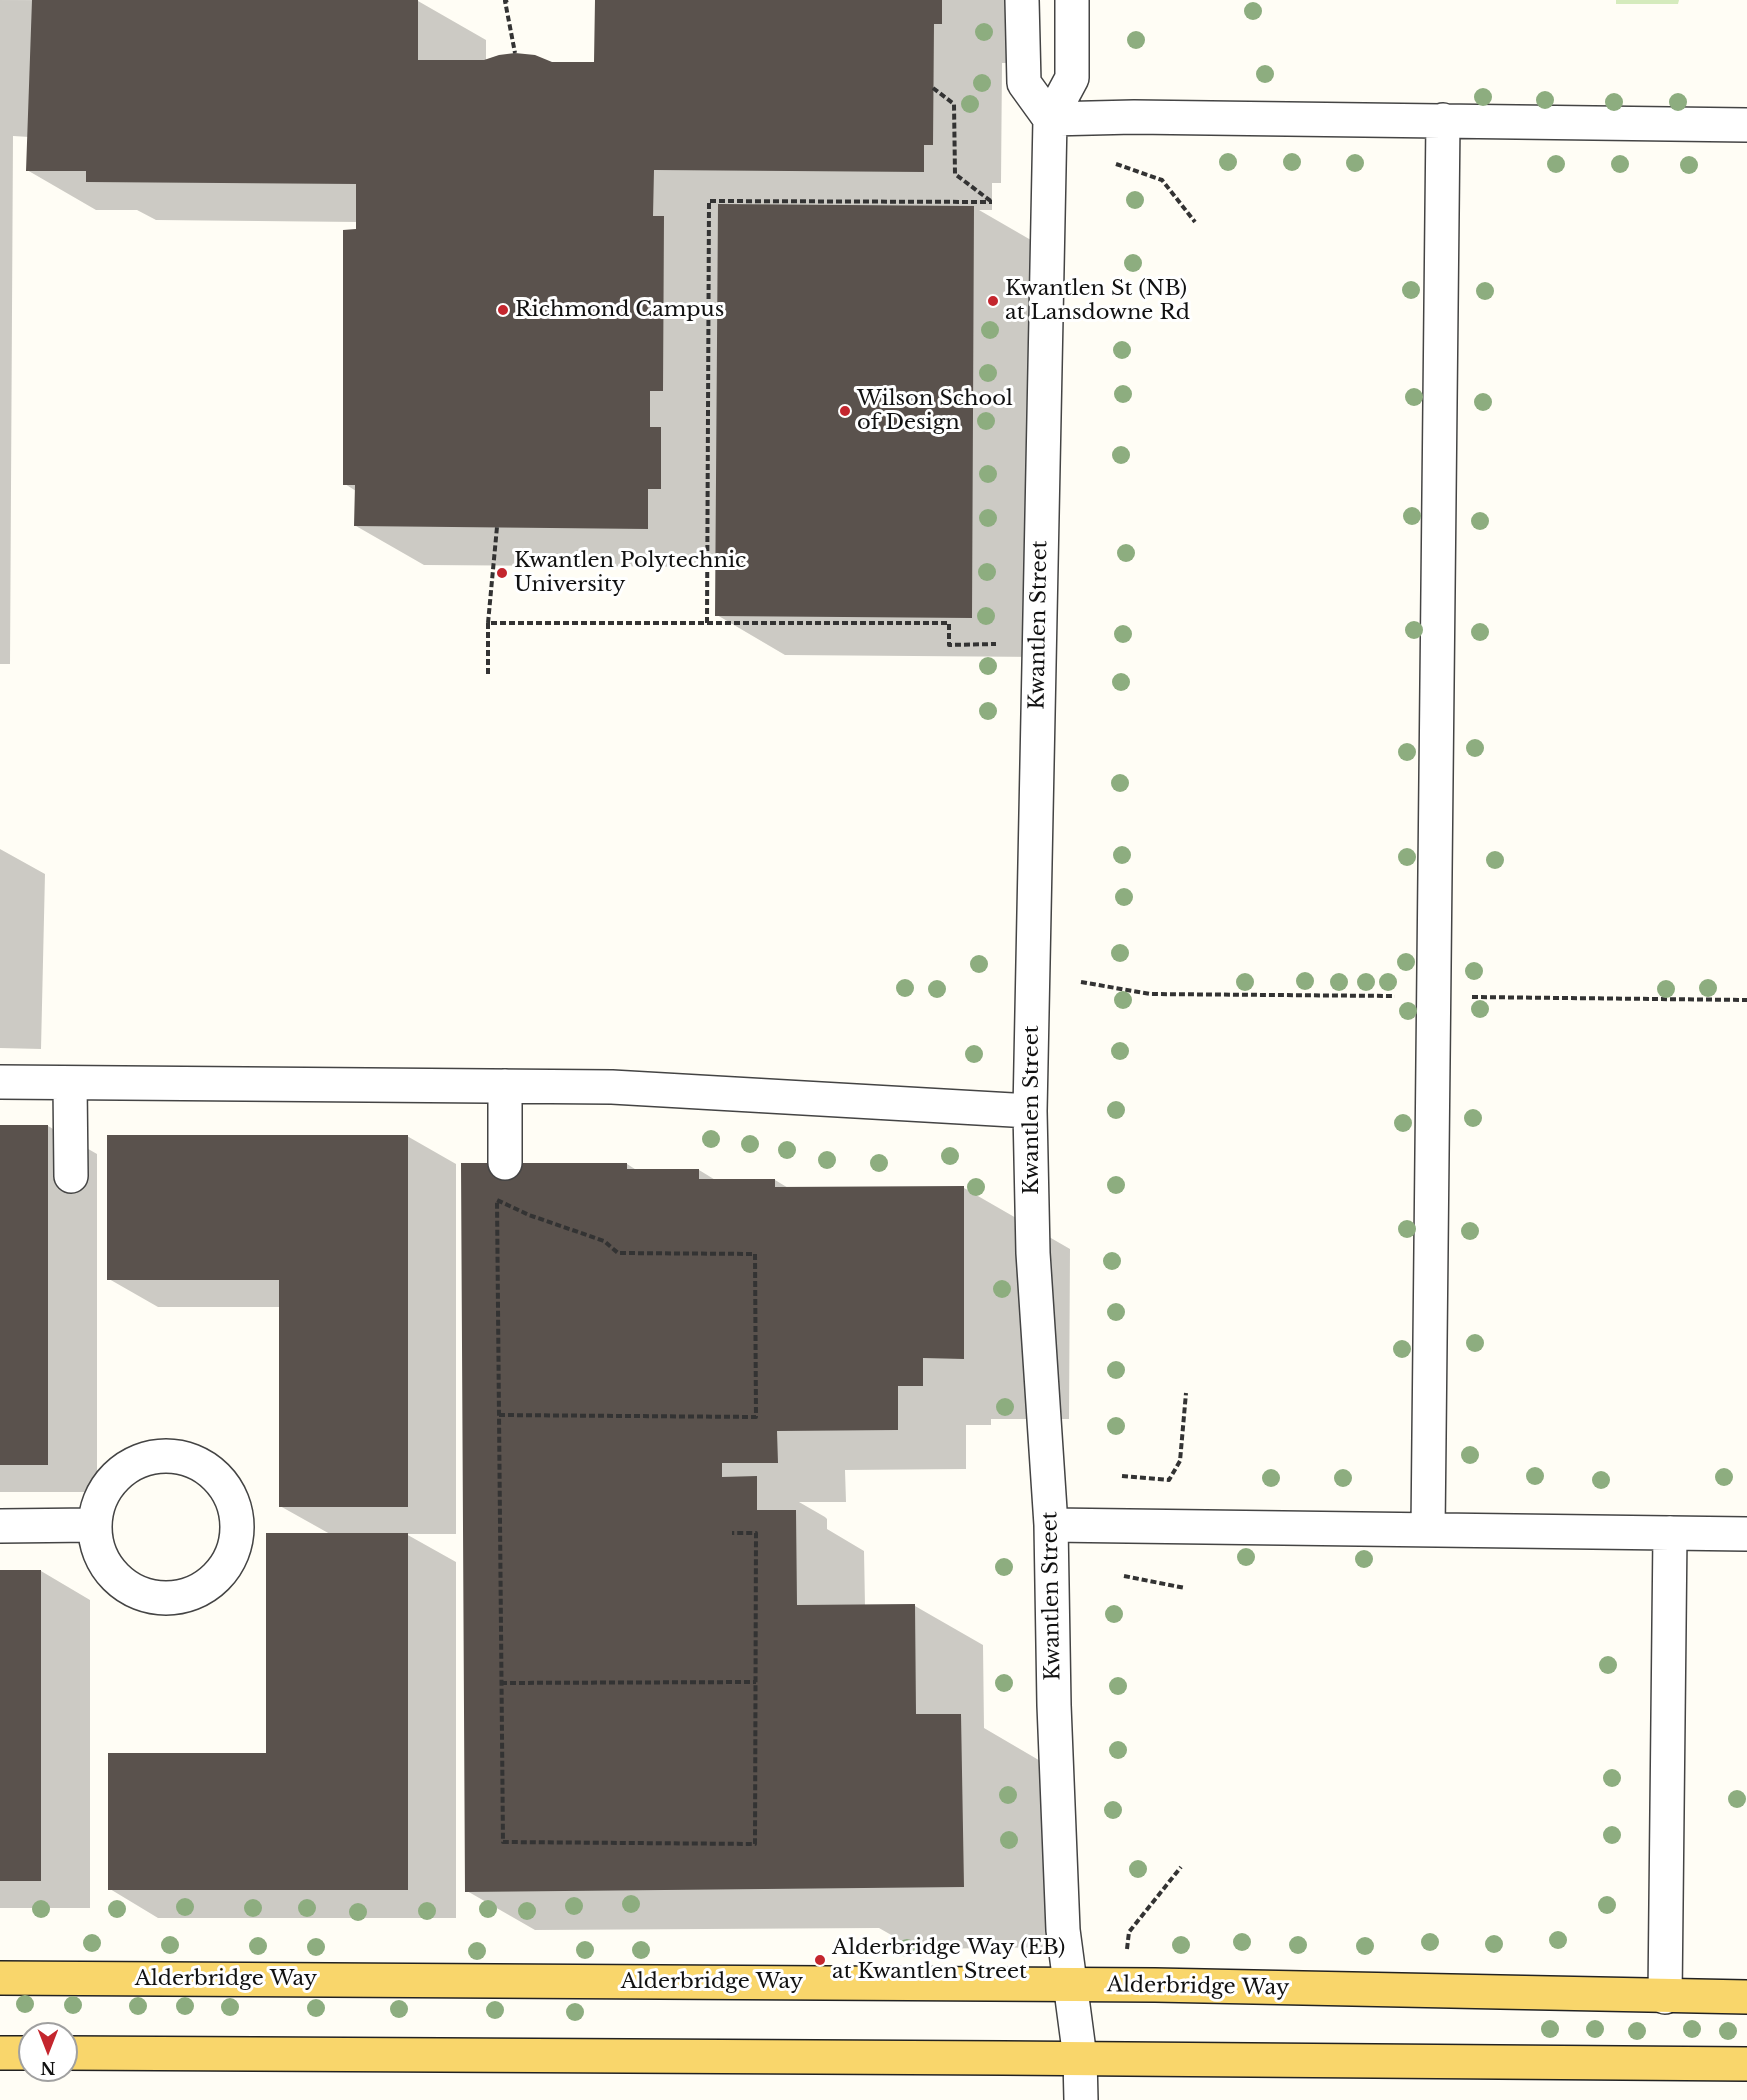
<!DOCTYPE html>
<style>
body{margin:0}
#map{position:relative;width:1747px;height:2100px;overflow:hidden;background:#fffdf5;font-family:"Libre Baskerville",serif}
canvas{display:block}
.north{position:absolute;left:18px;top:2022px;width:60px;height:60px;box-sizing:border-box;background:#fff;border:2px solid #a0a0a0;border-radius:50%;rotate:180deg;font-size:16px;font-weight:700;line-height:24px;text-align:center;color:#111}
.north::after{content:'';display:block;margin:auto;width:21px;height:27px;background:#c4262e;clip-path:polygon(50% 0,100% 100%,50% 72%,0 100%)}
</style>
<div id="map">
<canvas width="1747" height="2100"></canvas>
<div class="north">N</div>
</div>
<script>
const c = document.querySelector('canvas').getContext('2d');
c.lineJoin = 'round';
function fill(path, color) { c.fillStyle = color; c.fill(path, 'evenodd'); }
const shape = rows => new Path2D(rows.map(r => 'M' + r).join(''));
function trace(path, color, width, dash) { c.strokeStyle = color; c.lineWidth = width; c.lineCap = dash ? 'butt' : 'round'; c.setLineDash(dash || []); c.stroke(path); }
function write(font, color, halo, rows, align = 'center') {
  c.font = font + ' "Libre Baskerville",serif'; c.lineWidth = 6; c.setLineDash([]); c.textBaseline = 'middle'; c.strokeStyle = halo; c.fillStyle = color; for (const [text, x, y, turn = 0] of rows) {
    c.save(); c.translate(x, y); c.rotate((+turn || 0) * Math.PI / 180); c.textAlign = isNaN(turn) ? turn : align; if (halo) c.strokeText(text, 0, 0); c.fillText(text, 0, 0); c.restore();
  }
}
fill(shape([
 [1616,0,1679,0,1678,4,1616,4]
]), '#d5ebbd');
fill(shape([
 [0,0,418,1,486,40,486,61,595,64,707,0,1010,0,1010,63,1002,63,1001,183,992,183,992,210,979,210,1043,247,1040,657,785,655,717,615,717,567,424,565,356,526,356,491,345,484,358,222,156,220,137,210,96,210,27,170,29,137,13,136,10,664,0,664],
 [0,849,45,874,41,1049,0,1048],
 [0,1126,48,1126,97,1154,97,1492,0,1492],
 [407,1136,456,1164,456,1534,406,1534,456,1562,456,1918,158,1918,110,1889,267,1755,330,1534,280,1506,280,1307,158,1307,109,1279],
 [627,1164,638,1171,699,1170,717,1181,775,1180,790,1189,964,1188,1070,1249,1069,1419,991,1419,991,1425,966,1425,966,1469,845,1470,846,1502,799,1502,825,1517,827,1519,827,1529,864,1551,865,1606,915,1606,983,1645,984,1728,1066,1776,1069,1947,916,1949,879,1928,535,1930,467,1891],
 [0,1571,41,1571,90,1600,90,1908,0,1908]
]), '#0003');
fill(shape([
 [32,0,418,0,418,60,484,60,499,55,515,53,535,55,552,62,594,62,595,0,942,0,942,24,934,24,933,145,924,145,924,172,654,170,653,216,664,216,663,391,650,391,650,427,661,427,661,489,648,489,648,529,354,526,355,485,343,485,343,230,356,229,356,184,86,182,86,171,26,171],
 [718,204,974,206,972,618,715,616],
 [0,1125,48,1125,48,1465,0,1465],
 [107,1135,408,1135,408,1507,279,1507,279,1280,107,1280],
 [461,1163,627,1163,627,1169,699,1169,699,1179,775,1179,775,1187,964,1186,964,1359,923,1358,923,1386,898,1386,898,1430,777,1431,778,1463,722,1463,722,1477,757,1476,757,1510,796,1510,797,1605,915,1604,916,1714,961,1714,964,1887,465,1892],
 [266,1533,408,1533,408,1890,108,1890,108,1753,266,1753],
 [0,1570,41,1570,41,1881,0,1881]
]), '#5a524d');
const minor = shape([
 [1022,0,1024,83,1050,119],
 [1072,0,1072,78,1050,119,1030,1111,1033,1253,1051,1525,1054,1705,1063,1930,1080,2058,1081,2100],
 [1050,119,1134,117,1747,125],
 [0,1082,612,1087,1030,1111],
 [70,1083,71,1176],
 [505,1163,505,1086],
 '95 1527a71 71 0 1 1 142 0a71 71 0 1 1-142 0Z',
 [1051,1525,1747,1534],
 [0,1526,94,1525],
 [1428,1530,1443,120],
 [1665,1997,1670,1533]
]);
const major = shape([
 [0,1978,1155,1985,1747,1997],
 [0,2053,30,2053],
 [66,2053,1003,2058,1747,2064]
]);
trace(minor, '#444', 36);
trace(major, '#222', 36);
trace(shape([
 [508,0,505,1,515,53],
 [933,88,954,104,955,174,992,202],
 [1116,164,1162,180,1195,222],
 [488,623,497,527],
 [707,623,709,201,992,202],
 [488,674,488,623,949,623,949,645,996,644],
 [1081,982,1150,994,1395,996],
 [1472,997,1747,1000],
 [499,1415,756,1417,755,1254,618,1253,604,1241,529,1215,497,1200,499,1415,503,1842,755,1844,756,1533,732,1533],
 [1122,1476,1169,1480,1180,1461,1186,1393],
 [1124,1576,1185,1588],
 [501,1683,756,1682],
 [1127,1949,1129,1932,1181,1867]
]), '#333', 4, [6, 3]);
trace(minor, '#fff', 33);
trace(major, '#f9d66b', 33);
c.fillStyle = '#8dad7f';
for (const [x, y] of [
 [1253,11],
 [984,32],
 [1136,40],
 [1265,74],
 [982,83],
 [1483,97],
 [1545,100],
 [1614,102],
 [1678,102],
 [970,104],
 [1228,162],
 [1292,162],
 [1355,163],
 [1556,164],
 [1620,164],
 [1689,165],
 [1135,200],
 [1133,263],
 [1411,290],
 [1485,291],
 [990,330],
 [1122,350],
 [988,373],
 [1123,394],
 [1414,397],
 [1483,402],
 [986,421],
 [1121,455],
 [988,474],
 [1412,516],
 [988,518],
 [1480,521],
 [1126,553],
 [987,572],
 [986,616],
 [1414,630],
 [1480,632],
 [1123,634],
 [988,666],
 [1121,682],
 [988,711],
 [1475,748],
 [1407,752],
 [1120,783],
 [1122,855],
 [1407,857],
 [1495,860],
 [1124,897],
 [1120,953],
 [1406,962],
 [979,964],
 [1474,971],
 [1305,981],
 [1245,982],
 [1339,982],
 [1366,982],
 [1388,982],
 [905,988],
 [1708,988],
 [937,989],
 [1666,989],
 [1123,1000],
 [1480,1009],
 [1408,1011],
 [1120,1051],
 [974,1054],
 [1116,1110],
 [1473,1118],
 [1403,1123],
 [711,1139],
 [750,1144],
 [787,1150],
 [950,1156],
 [827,1160],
 [879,1163],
 [1116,1185],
 [976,1187],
 [1407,1229],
 [1470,1231],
 [1112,1261],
 [1002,1289],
 [1116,1312],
 [1475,1343],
 [1402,1349],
 [1116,1370],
 [1005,1407],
 [1116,1426],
 [1470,1455],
 [1535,1476],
 [1724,1477],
 [1271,1478],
 [1343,1478],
 [1601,1480],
 [1246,1557],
 [1364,1559],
 [1004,1567],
 [1114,1614],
 [1608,1665],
 [1004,1683],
 [1118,1686],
 [1118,1750],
 [1612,1778],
 [1008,1795],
 [1737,1799],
 [1113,1810],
 [1612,1835],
 [1009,1840],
 [1138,1869],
 [631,1904],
 [1607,1905],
 [574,1906],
 [185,1907],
 [253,1908],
 [307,1908],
 [41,1909],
 [117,1909],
 [488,1909],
 [427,1911],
 [527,1911],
 [358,1912],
 [1558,1940],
 [1242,1942],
 [1430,1942],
 [92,1943],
 [1494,1944],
 [170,1945],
 [1181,1945],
 [1298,1945],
 [258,1946],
 [1365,1946],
 [316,1947],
 [907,1948],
 [585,1950],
 [641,1950],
 [477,1951],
 [25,2004],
 [73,2005],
 [138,2006],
 [185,2006],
 [230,2007],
 [316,2008],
 [399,2009],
 [495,2010],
 [575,2012],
 [1550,2029],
 [1595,2029],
 [1692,2029],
 [1637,2031],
 [1728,2031]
]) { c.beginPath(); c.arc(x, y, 9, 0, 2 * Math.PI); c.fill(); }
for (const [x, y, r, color] of [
 [993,301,6,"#c4262e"],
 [503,310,6,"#c4262e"],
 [845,411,6,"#c4262e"],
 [502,573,6,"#c4262e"],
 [820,1960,6,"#c4262e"]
]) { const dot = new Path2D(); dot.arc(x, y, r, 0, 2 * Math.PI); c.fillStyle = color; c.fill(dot); trace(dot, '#fff', 2); }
write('21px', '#111', '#fff', [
 ["Kwantlen St (NB)",1005,289],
 ["at Lansdowne Rd",1005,313],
 ["Richmond Campus",515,310],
 ["Wilson School",857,399],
 ["of Design",857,423],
 ["Kwantlen Polytechnic",514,561],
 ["University",514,585],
 ["Alderbridge Way (EB)",832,1948],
 ["at Kwantlen Street",832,1972]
], 'left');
write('21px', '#111', '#fff', [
 ["Kwantlen Street",1039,625,-89],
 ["Kwantlen Street",1032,1110,-90],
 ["Kwantlen Street",1052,1596,-91],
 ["Alderbridge Way",226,1979],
 ["Alderbridge Way",712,1982],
 ["Alderbridge Way",1198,1987,1]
]);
</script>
